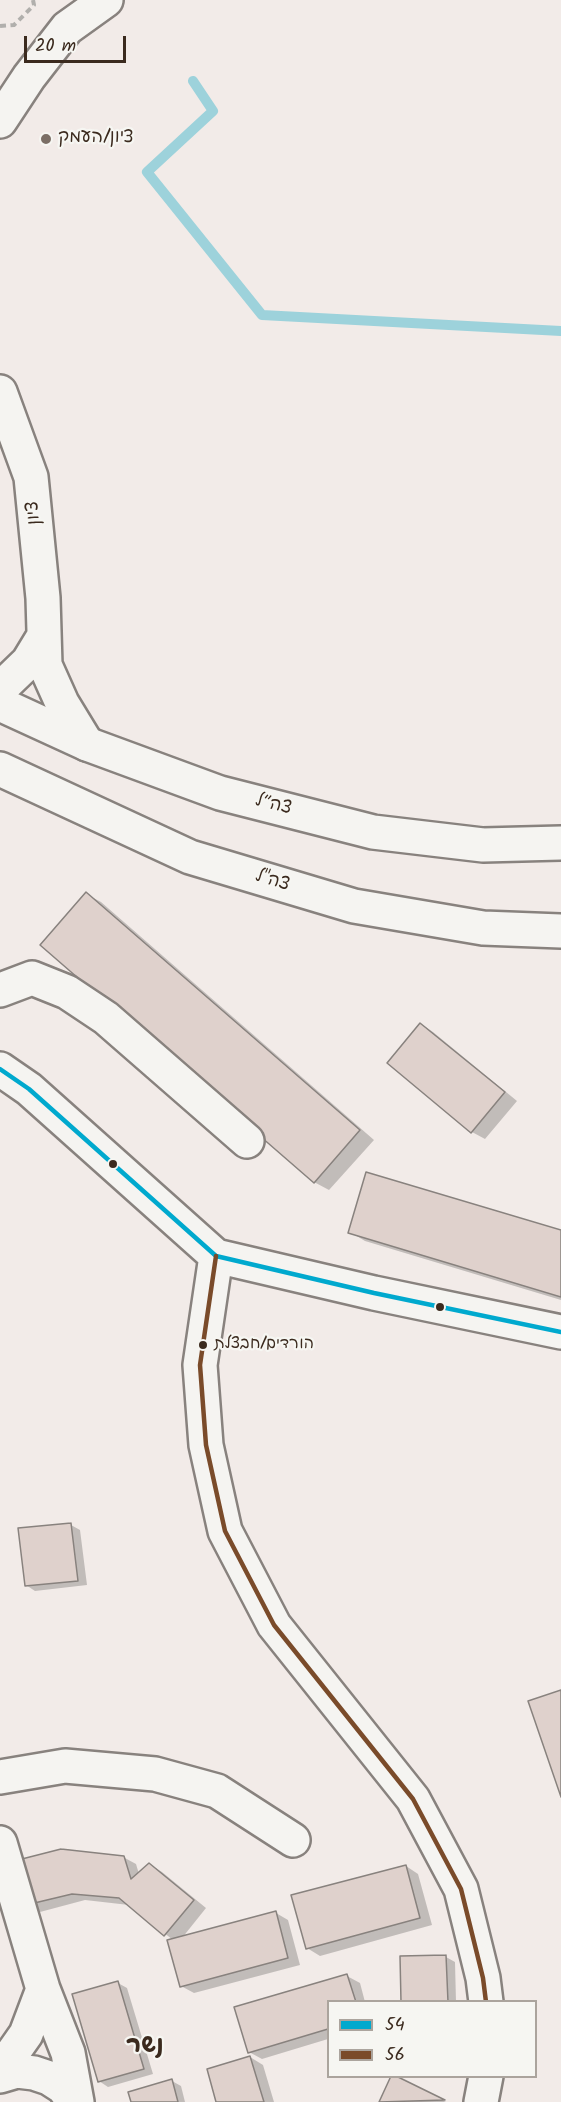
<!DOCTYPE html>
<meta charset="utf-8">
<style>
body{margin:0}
#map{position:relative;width:561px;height:2102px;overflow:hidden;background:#f2ebe8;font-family:Kalam,sans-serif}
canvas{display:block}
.legend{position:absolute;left:327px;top:2000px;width:210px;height:78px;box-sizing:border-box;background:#f6f6f2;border:2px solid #aba49d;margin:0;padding:8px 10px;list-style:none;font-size:18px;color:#3b2a1e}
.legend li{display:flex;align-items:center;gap:12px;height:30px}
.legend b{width:30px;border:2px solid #aba49d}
.scale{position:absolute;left:24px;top:36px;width:102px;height:27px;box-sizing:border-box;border:3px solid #3b2a1e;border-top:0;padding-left:8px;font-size:18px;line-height:21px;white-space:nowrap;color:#3b2a1e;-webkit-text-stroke:4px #f6f6f2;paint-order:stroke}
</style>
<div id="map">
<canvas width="561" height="2102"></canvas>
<ul class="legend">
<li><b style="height:8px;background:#00a9ce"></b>54</li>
<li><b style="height:8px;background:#7a4b2a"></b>56</li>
</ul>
<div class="scale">20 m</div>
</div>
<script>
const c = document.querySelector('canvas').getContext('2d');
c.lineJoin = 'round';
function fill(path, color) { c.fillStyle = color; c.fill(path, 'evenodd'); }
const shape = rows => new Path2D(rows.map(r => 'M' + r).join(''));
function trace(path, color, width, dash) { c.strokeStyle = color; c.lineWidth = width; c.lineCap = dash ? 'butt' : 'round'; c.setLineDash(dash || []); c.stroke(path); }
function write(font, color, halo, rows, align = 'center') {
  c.font = font + ' Kalam,"Playpen Sans Hebrew",sans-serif'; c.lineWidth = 4.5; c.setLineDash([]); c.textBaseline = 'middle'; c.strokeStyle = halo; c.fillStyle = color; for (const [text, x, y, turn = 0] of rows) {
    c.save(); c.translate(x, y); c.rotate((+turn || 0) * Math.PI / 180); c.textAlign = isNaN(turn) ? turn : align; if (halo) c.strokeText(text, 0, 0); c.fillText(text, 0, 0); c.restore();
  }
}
fill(shape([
 [86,894,101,902,374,1140,329,1190,314,1182],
 [421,1024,433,1032,517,1101,485,1139,472,1132,389,1063],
 [350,1232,561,1232,561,1300,365,1241],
 [71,1525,80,1530,87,1585,35,1591,26,1585],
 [123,1857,136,1864,139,1874,149,1864,162,1872,206,1908,182,1938,276,1913,288,1920,300,1965,194,1993,181,1986,173,1940,129,1905,85,1900,40,1912,27,1904],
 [406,1866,418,1874,432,1925,320,1956,307,1948],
 [446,1957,455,1962,456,2002,402,2002],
 [347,1976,360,1983,365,2002,328,2002,328,2039,262,2059,249,2052],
 [118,1983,127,1988,153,2074,108,2087,99,2081],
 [250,2057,263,2065,274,2102,218,2102],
 [393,2077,446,2102,380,2102],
 [172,2081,181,2086,185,2102,133,2102]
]), '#0003');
trace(shape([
 [193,81,213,111,147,172,262,315,561,331]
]), '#9dd2db', 10);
const building = shape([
 [86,892,360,1130,314,1183,40,945,86,892],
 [420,1023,505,1092,471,1133,387,1063,420,1023],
 [366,1172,561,1230,561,1297,348,1233,366,1172],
 [71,1523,78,1581,25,1586,18,1528,71,1523],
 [561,1690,561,1797,528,1701,561,1690],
 [61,1849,124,1856,131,1879,149,1863,194,1900,164,1936,119,1898,72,1894,26,1905,14,1861,61,1849],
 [406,1865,420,1918,306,1949,291,1895,406,1865],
 [276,1911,288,1958,180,1987,167,1940,276,1911],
 [446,1955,448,2002,401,2002,400,1956,446,1955],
 [347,1974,356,2002,328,2002,328,2029,248,2053,234,2007,347,1974],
 [118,1981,144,2069,98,2082,72,1994,118,1981],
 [250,2056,264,2102,216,2102,207,2069,250,2056],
 [391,2076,396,2076,445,2100,379,2102,391,2076],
 [172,2079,178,2102,131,2102,128,2092,172,2079]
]);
fill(building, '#dfd1cc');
trace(building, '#88827e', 1.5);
const minor = shape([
 [0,121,29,77,67,28,106,0],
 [0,392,31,477,43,598,45,665,62,703,87,744],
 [0,689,28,662,42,639],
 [0,990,32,978,67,992,106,1018,247,1141],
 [0,1069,29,1089,216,1256,374,1293,561,1332],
 [216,1256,200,1365,206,1445,225,1531,274,1625,413,1799,461,1889,483,1978,486,2002],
 [0,1777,65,1766,155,1774,217,1791,293,1840],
 [0,1843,43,1989,68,2053,77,2102],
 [0,2071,26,2034,43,1989],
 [0,2076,17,2071,34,2073,49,2078,63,2087,74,2102],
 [481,2102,486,2076]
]);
const major = shape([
 [0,704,87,744,220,793,373,832,483,845,561,843],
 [0,769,190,857,354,906,483,928,561,931]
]);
trace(minor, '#88827e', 38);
trace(major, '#88827e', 38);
trace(shape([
 [0,26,14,25,34,5,33,0]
]), '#b1afac', 4, [6, 4.5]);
trace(minor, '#f5f4f1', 33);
trace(major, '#f5f4f1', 33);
trace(shape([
 [0,1069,29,1089,216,1256,374,1293,561,1332]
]), '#00a9ce', 4.5);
trace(shape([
 [216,1256,200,1365,206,1445,225,1531,274,1625,413,1799,461,1889,483,1978,486,2002]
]), '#7a4b2a', 4.5);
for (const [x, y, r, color] of [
 [46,139,6,"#7b6e65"],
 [113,1164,5,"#3b2a1e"],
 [440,1307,5,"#3b2a1e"],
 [203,1345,5,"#3b2a1e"]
]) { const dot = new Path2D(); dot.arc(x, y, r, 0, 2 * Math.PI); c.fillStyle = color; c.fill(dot); trace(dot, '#f6f6f2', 2); }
write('16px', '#3b2a1e', '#f6f6f2', [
 ["הורדים/חבצלת",214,1345]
], 'left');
write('18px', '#3b2a1e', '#f6f6f2', [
 ["ציון/העמק",58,139]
], 'left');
write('18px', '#3b2a1e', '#f6f6f2', [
 ["ציון",35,513,-95],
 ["צה״ל",273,806,14],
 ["צה\"ל",272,882,17]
]);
write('bold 24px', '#3b2a1e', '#f6f6f2', [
 ["נשר",145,2048]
]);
</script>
